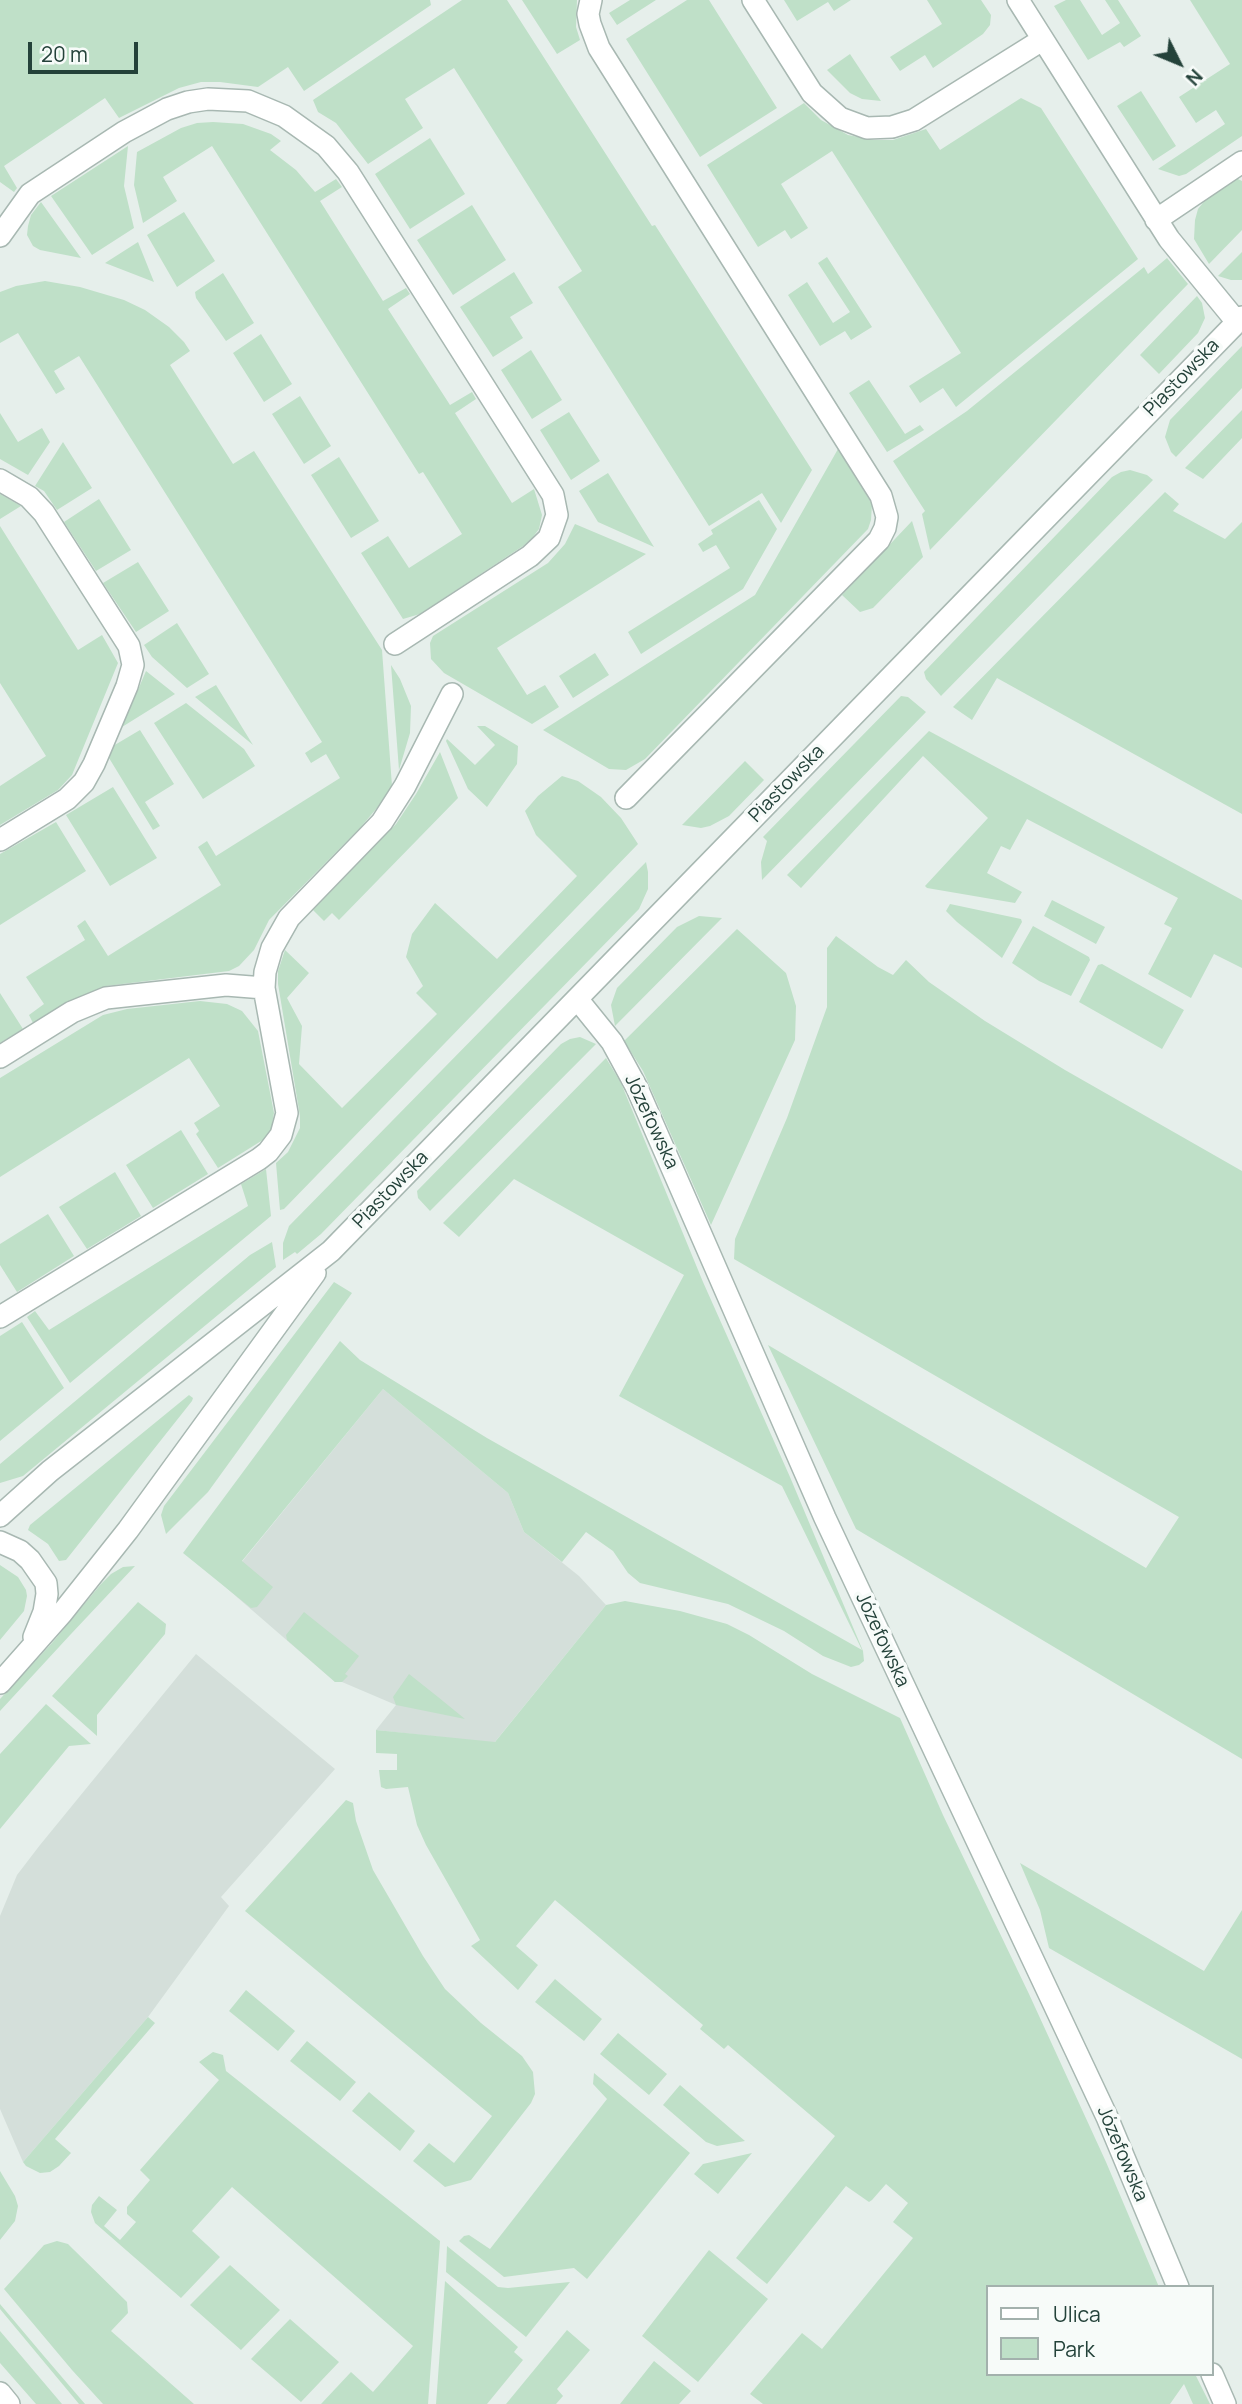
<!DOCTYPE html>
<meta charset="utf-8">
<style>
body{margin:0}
#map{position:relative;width:1242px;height:2404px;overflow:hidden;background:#e6efeb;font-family:Manrope,sans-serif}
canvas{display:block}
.legend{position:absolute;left:986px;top:2285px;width:228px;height:91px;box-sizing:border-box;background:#f7fbf9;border:2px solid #a3b1ad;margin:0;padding:9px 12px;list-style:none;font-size:21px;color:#24423a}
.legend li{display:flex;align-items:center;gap:14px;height:35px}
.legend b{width:35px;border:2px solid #a3b1ad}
.north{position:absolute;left:1144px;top:28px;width:70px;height:70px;-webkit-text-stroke:5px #f7fbf9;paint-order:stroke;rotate:133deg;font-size:19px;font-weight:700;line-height:28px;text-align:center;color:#24423a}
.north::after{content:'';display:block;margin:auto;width:24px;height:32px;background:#24423a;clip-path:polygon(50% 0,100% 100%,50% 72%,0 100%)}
.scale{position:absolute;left:28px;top:42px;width:110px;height:32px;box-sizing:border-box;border:4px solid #24423a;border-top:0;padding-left:9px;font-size:21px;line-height:24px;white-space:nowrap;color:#24423a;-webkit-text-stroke:5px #f7fbf9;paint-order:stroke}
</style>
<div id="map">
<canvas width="1242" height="2404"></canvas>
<ul class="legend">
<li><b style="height:9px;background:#fff"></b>Ulica</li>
<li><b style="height:19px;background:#bfe0c8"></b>Park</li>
</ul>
<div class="north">N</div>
<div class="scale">20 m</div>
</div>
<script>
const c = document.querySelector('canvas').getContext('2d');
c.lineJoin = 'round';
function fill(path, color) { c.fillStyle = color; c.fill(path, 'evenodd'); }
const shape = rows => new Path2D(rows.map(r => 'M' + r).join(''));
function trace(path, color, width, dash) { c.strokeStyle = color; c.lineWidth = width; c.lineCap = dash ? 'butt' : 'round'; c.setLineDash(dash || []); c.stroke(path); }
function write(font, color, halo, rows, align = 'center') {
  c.font = font + ' Manrope,sans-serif'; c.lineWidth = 7; c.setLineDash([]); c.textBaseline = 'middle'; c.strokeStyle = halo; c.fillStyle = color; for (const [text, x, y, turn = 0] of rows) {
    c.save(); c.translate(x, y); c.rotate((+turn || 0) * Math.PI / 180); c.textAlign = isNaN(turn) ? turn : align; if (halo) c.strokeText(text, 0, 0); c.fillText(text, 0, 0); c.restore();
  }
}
fill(shape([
 [383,1389,508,1493,524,1532,579,1576,606,1605,494,1743,376,1730,396,1705,342,1682,335,1682,223,1585],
 [196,1654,335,1769,221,1897,229,1906,148,2017,23,2162,0,2109,0,1916,17,1875,40,1845]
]), '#d4dfda');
fill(shape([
 [0,0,430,0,431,5,304,91,288,67,258,87,220,82,201,82,179,88,119,118,105,98,4,166,17,188,14,192,0,182],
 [462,0,507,0,652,226,655,225,812,470,781,523,762,493,709,526,558,287,582,271,454,68,405,99,423,128,368,164,336,123,318,112,313,100],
 [522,0,577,0,576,27,580,40,557,54],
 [630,0,656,0,617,25,609,13],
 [687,0,709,0,777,108,700,157,626,39],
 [784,0,851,0,834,11,828,2,797,21],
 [927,0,981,0,991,15,990,25,983,34,933,68,925,55,900,71,890,57,942,24],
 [1066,0,1080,0,1102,35,1120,23,1105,0,1118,0,1141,36,1124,47,1120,42,1088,60,1054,6],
 [1190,0,1242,0,1242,136,1186,174,1179,176,1158,169,1225,124,1216,110,1196,123,1179,97,1230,64],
 [850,54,881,101,862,99,850,93,827,70],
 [1141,91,1176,146,1153,161,1117,106],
 [1021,98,1041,108,1138,259,956,407,943,388,920,403,909,386,961,353,832,151,781,184,808,228,791,239,785,230,758,247,707,165,804,103,821,120,848,135,874,140,893,140,926,129,940,150],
 [213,122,243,124,271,134,281,141,270,150,296,170,315,192,336,179,342,187,320,201,383,301,406,288,410,294,388,309,450,405,472,392,476,399,455,413,512,503,534,489,542,515,539,529,533,537,523,546,420,614,403,619,361,553,388,536,409,568,462,534,423,472,419,474,212,146,163,177,177,201,143,223,134,185,137,152,181,128,197,123],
 [430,138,465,194,410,229,375,174],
 [128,146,124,186,134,228,92,255,51,196],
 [1236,178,1242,181,1242,230,1209,264,1194,239,1195,220,1198,209,1210,194],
 [41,202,81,258,40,250,33,246,27,235,28,226,31,215],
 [472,205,506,260,453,295,417,240],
 [184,212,215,261,177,287,147,235],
 [138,242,154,282,105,263],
 [1242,252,1242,280,1231,280,1218,276],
 [827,257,872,327,851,340,845,331,820,346,788,295,807,282,833,323,850,312,818,263],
 [1167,258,1188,284,930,550,922,514,925,511,893,461,967,411,1144,267,1148,274],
 [514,272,533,303,510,317,523,338,493,357,460,307],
 [223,273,254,323,226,341,196,298,195,292],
 [45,281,80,287,124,300,145,310,169,327,184,342,190,351,170,365,233,464,254,451,382,650,392,786,382,802,360,828,269,920,254,950,239,966,229,971,106,986,66,1003,33,1023,29,1015,44,1004,26,977,85,940,77,926,85,920,108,956,221,885,198,847,207,841,216,856,340,778,326,754,311,763,305,753,322,742,79,356,54,371,65,389,56,394,18,333,0,343,0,292,16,286],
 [1197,296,1202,303,1205,318,1198,333,1159,374,1140,355],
 [261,334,292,384,264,402,233,353],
 [1242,346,1242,388,1176,457,1171,452,1165,437,1170,420],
 [531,350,562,400,532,419,501,370],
 [869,380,905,434,920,425,924,430,887,452,849,393],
 [300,396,331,446,304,464,272,414],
 [1242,410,1242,438,1203,479,1185,468],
 [569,412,600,461,571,480,540,430],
 [0,413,18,442,42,428,50,442,28,475,0,459],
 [63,442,92,488,57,510,44,491,35,486],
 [838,449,872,504,871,520,868,529,645,759,626,770,609,769,543,730,755,595],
 [339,457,379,521,351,538,311,475],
 [1130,470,1147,475,1153,480,941,696,926,679,924,672,1112,477,1121,472],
 [608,473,654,547,598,522,579,491],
 [1165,492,1179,504,1173,511,1225,539,1242,522,1242,814,997,678,972,720,953,707],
 [0,494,21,506,0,519],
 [99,499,131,550,96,571,64,522],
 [759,500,777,529,743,589,641,654,628,632,730,568,716,545,703,552,698,544,713,534,711,530],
 [912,521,923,557,873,608,860,612,842,595],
 [575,524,646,554,497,648,527,695,545,685,559,707,532,724,444,673,431,659,430,643,433,636,548,563,565,544],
 [0,526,78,650,102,635,118,663,72,775,58,790,0,825,0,786,46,756,0,683],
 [138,562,169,611,136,632,103,583],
 [177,623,209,674,187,688,152,657,144,645],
 [595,653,609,675,573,698,559,676],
 [391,665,400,679,411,706,410,733,399,770],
 [146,671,175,694,122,727],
 [216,685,253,745,195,697],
 [901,696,908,697,926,712,762,880,761,862,767,841,763,837],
 [186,703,244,749,255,766,203,799,154,723],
 [477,726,485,726,518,746,517,764,487,807,468,789,446,741,447,739,475,765,495,745],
 [140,730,174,784,145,802,160,826,153,830,109,758,113,746],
 [929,731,1242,900,1242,968,1214,954,1191,998,1148,974,1172,928,1164,924,1178,898,1027,819,1010,850,1001,846,987,873,1022,892,1015,903,927,888,925,886,988,818,923,756,801,888,787,875],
 [440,752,458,798,339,920,332,913,324,921,313,910,396,824,416,794],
 [745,761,764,780,729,816,710,826,701,828,682,825],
 [562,776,578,781,601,797,621,818,638,844,284,1209,280,1210,276,1163,288,1152,300,1128,300,1116,278,984,278,971,285,950,309,973,287,998,302,1026,299,1064,342,1108,437,1014,416,993,423,986,406,957,412,934,435,903,497,959,577,876,536,835,525,811,538,796],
 [113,787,157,858,110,886,66,815],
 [56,822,86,871,0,925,0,854],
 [646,862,648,872,648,889,639,909,321,1234,297,1254,295,1252,283,1260,283,1243,289,1226],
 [1052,900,1105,927,1096,944,1044,916],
 [950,904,1021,919,1022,922,1002,958,957,922,946,911],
 [699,916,722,918,615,1026,611,1005,617,988,677,927],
 [1033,926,1089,957,1090,960,1071,996,1039,981,1012,963],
 [737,929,786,973,796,1006,795,1040,711,1225,643,1071,624,1041],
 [836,936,878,967,893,975,906,960,929,982,985,1021,1065,1070,1242,1171,1242,1759,856,1529,768,1345,1146,1568,1179,1517,734,1259,735,1239,787,1118,827,1007,827,948],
 [1102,964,1184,1010,1162,1049,1079,1002,1098,965],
 [0,993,23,1029,0,1043],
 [200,1001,227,1004,242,1011,258,1031,274,1113,271,1130,266,1138,218,1168,196,1134,199,1131,194,1123,220,1106,189,1058,0,1177,0,1078,103,1015,127,1009],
 [580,1037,596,1044,430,1211,418,1198,417,1191,561,1044,570,1039],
 [606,1058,621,1083,703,1282,790,1477,863,1651,864,1661,859,1665,851,1667,823,1656,784,1631,728,1604,640,1583,628,1573,613,1551,586,1532,562,1562,524,1532,508,1493,383,1389,242,1561,273,1587,257,1607,251,1608,183,1553,340,1341,360,1360,487,1438,862,1650,782,1486,619,1396,684,1275,514,1179,459,1237,443,1223],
 [181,1130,208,1174,153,1208,126,1165],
 [266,1169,271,1216,70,1383,27,1317,35,1311,49,1330,248,1206,241,1184],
 [115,1172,141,1216,87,1249,59,1207],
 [48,1214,74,1256,17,1292,0,1265,0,1244],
 [272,1242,276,1267,270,1272,23,1476,0,1483,0,1464,250,1255],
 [334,1282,352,1293,208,1492,166,1534,161,1515,164,1506],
 [22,1322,64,1388,0,1441,0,1336],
 [189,1395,193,1398,192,1401,66,1560,59,1561,48,1544,28,1530,30,1525],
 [0,1565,18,1577,26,1590,27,1596,24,1611,0,1640],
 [135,1566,71,1634,0,1711,0,1699,52,1643,101,1584,111,1574,123,1567],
 [625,1601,680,1611,727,1624,749,1635,812,1674,900,1718,943,1815,1029,1994,1106,2162,1159,2287,988,2287,988,2374,1195,2374,1210,2404,1193,2404,1184,2384,1170,2404,763,2404,750,2394,802,2333,822,2349,913,2238,893,2222,908,2203,886,2184,872,2200,869,2202,846,2186,767,2284,757,2276,736,2258,835,2136,728,2045,724,2049,700,2029,703,2025,555,1900,516,1946,538,1965,518,1990,471,1946,480,1940,426,1845,417,1825,408,1787,386,1789,381,1787,379,1770,397,1770,397,1754,376,1753,376,1730,495,1742,606,1605],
 [138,1602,166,1624,165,1634,97,1715,97,1736,52,1696],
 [304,1612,359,1656,345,1674,348,1676,342,1682,335,1682,287,1640,286,1635],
 [409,1674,438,1697,465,1719,396,1705,393,1697],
 [46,1704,91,1744,69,1746,0,1829,0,1754],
 [346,1800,353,1803,356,1821,373,1870,423,1956,445,1989,481,2023,522,2056,533,2072,535,2094,531,2103,471,2180,445,2187,413,2161,429,2143,454,2163,492,2116,245,1911],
 [1020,1863,1204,1971,1242,1910,1242,2059,1049,1948,1040,1910],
 [555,1979,602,2019,584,2041,535,2002],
 [246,1990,295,2031,278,2051,229,2011],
 [148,2017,155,2023,55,2139,71,2153,59,2166,50,2172,40,2173,26,2166,23,2162],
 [618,2033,667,2074,649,2095,600,2054],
 [307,2041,356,2082,340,2101,290,2061],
 [213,2052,223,2055,226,2071,440,2241,428,2404,321,2404,351,2372,373,2392,413,2346,232,2187,192,2231,220,2257,181,2298,95,2223,91,2212,92,2205,99,2196,117,2210,104,2226,120,2240,136,2222,127,2214,127,2207,150,2180,140,2170,219,2080,199,2062],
 [594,2073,690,2153,587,2279,574,2268,504,2277,459,2241,464,2236,469,2235,490,2249,607,2099,593,2084],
 [680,2085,745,2141,717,2146,706,2142,663,2105],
 [369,2092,415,2131,400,2151,352,2111],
 [752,2153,718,2194,694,2174,703,2164],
 [0,2171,15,2196,18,2206,15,2221,0,2240],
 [57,2241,68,2244,73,2249,127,2302,128,2313,111,2331,194,2404,103,2404,72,2370,4,2289,44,2245],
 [447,2246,498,2287,508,2288,570,2282,526,2337,446,2272],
 [709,2250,768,2299,698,2382,642,2336],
 [230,2265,280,2310,241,2350,190,2305],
 [445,2281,518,2347,514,2352,523,2360,487,2404,436,2404],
 [0,2304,43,2355,85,2404,79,2404,0,2309],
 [290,2319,339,2362,301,2402,251,2359],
 [567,2330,590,2350,557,2389,563,2396,556,2404,506,2404],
 [0,2331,23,2358,62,2404,36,2404,0,2363],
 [654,2361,691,2391,679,2404,620,2404]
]), '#bfe0c8');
const minor = shape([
 [591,0,588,14,590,24,599,48,881,496,887,517,885,528,879,540,626,798],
 [753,0,812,93,840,118,867,128,892,127,914,120,1042,40],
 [1018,0,1169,239,1237,322],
 [1156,220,1242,162],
 [0,236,30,194,124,132,167,109,188,102,208,99,248,101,284,116,326,146,348,172,553,495,557,515,549,538,530,556,395,644],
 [0,480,29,497,44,513,129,646,133,665,127,686,94,764,84,782,67,799,0,840],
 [578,1000,612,1042,637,1088,825,1518,1107,2117,1178,2287],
 [0,1057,72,1012,106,998,226,985,264,988],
 [0,1317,259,1159,268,1152,281,1135,287,1113,264,988,265,972,272,948,289,918,382,822,405,786,452,694],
 [0,1516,50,1471,331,1251,1242,317],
 [0,1542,20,1551,30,1560,46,1583,47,1594,44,1612,34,1637],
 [0,1683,62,1613,128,1530,315,1273],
 [1212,2374,1225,2404],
 [0,2393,9,2404]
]);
trace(minor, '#a8b8b2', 24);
trace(minor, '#fff', 21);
write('19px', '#24423a', '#f7fbf9', [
 ["Piastowska",1182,378,-46],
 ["Piastowska",787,784,-46],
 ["Józefowska",651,1122,65],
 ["Piastowska",391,1190,-46],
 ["Józefowska",882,1640,65],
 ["Józefowska",1122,2154,67]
]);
</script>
